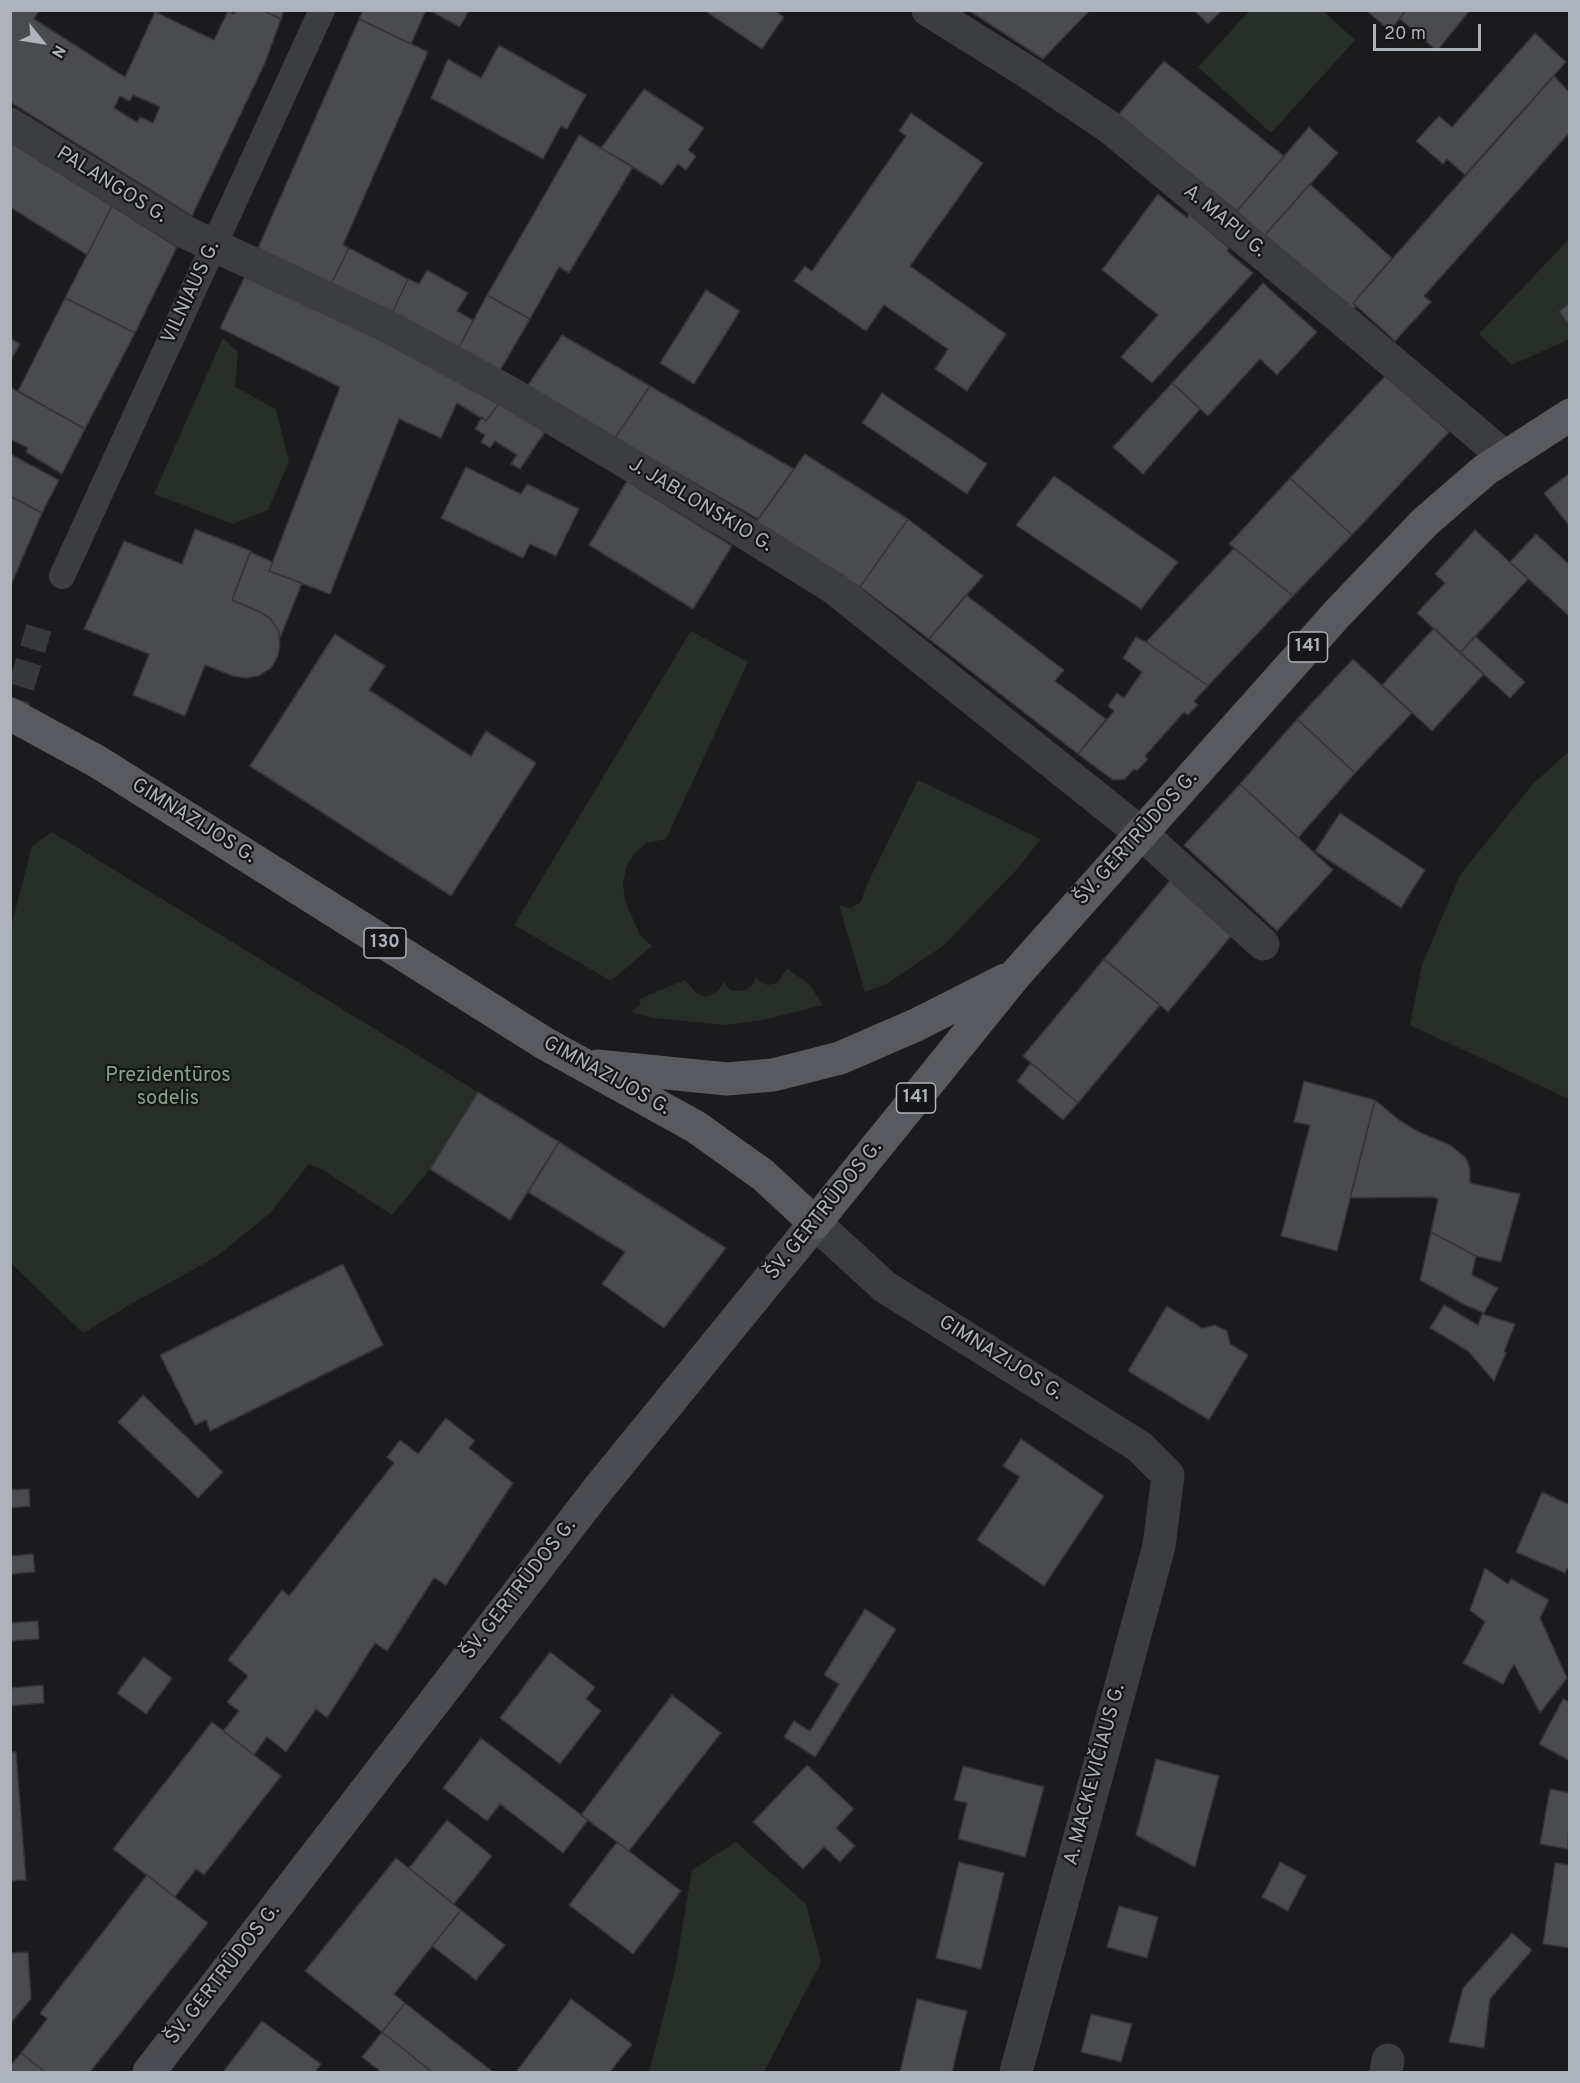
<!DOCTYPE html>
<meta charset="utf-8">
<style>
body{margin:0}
#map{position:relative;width:1580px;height:2083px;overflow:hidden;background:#1b1b1d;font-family:Overpass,sans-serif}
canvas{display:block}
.frame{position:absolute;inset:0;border:12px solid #aeb2bb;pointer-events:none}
.north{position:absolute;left:12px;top:12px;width:60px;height:60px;-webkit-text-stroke:4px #161618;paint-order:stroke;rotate:120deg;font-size:16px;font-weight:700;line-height:24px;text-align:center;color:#aeb2bb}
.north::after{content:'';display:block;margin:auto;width:21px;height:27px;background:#aeb2bb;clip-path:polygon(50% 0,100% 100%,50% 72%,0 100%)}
.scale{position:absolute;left:1373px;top:24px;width:108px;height:27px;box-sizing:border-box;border:3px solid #aeb2bb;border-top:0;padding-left:8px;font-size:18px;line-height:21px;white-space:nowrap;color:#aeb2bb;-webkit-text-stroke:4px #161618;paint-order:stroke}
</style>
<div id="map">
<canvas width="1580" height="2083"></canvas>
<div class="frame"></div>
<div class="north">N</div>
<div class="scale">20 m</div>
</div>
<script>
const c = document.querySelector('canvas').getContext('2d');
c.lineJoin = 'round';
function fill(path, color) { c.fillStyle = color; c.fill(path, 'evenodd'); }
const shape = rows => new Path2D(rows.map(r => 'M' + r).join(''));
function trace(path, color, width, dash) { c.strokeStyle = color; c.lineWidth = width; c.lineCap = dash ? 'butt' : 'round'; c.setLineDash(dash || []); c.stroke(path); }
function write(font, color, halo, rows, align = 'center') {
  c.font = font + ' Overpass,sans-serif'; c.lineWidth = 4.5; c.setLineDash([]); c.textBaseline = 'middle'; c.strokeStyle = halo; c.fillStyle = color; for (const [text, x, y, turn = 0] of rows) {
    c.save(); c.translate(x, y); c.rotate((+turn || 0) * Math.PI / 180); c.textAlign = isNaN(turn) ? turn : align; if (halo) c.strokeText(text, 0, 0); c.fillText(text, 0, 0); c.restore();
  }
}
fill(shape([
 [1250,10,1323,11,1355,40,1271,133,1198,67],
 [1569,239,1569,339,1512,365,1479,334],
 [223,338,238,352,235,387,276,409,289,462,268,510,233,524,154,494],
 [691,631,748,662,666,839,646,843,634,854,626,867,623,884,625,901,640,935,652,946,611,981,514,925],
 [1569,751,1569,1099,1410,1025,1422,965,1460,875,1532,785],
 [918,780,1041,839,1017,869,944,945,888,983,865,992,839,905,851,908,861,902,865,889],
 [52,832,478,1092,430,1169,392,1215,328,1173,309,1164,270,1213,216,1257,131,1304,83,1333,11,1263,11,927,32,846],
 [787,969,809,984,823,1005,763,1020,726,1025,654,1018,631,1012,641,1005,639,999,685,980,696,993,705,997,718,991,724,982,730,990,737,991,745,990,752,986,756,977,761,983,768,985,777,983],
 [736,1842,806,1904,821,1962,764,2072,649,2072,675,1971,692,1870]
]), '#272e28');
const building = shape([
 [10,10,39,10,34,19,125,77,155,12,214,40,228,11,234,14,236,10,262,10,281,19,265,63,192,216,10,102,10,10],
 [133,95,160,107,153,123,140,117,137,122,114,108,120,96,130,101,133,95],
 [262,10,284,10,281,19,262,10],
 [363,10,426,10,411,44,359,19,363,10],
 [429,10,469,10,460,27,429,10],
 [704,10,774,10,784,17,762,49,704,10],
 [968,10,1090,10,1043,59,968,10],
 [1194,10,1222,10,1208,24,1194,10],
 [1366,10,1406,10,1390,31,1366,10],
 [1406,10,1470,10,1437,51,1400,19,1406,10],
 [359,19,428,52,343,245,349,248,331,284,258,248,359,19],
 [1535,33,1566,62,1465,175,1447,159,1443,164,1416,141,1439,116,1452,127,1535,33],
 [499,45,586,95,567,129,561,126,543,159,431,98,448,59,481,78,499,45],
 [1164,61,1284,156,1237,211,1118,115,1164,61],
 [1554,76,1570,93,1570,132,1424,296,1431,302,1395,341,1353,303,1554,76],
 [644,89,704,128,688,150,696,156,686,170,678,164,662,185,601,148,644,89],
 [911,113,983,163,910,266,1006,334,967,391,935,369,948,349,884,305,866,331,794,281,805,266,812,271,906,136,899,131,911,113],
 [1309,127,1338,153,1264,236,1237,211,1309,127],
 [579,135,633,167,569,273,559,267,530,319,487,295,579,135],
 [10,142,112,206,87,255,10,207,10,142],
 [1310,184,1392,258,1353,303,1356,306,1350,313,1264,236,1310,184],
 [1158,194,1187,218,1189,214,1229,248,1227,251,1253,273,1152,383,1121,357,1158,315,1102,270,1158,194],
 [112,206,177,247,135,333,65,298,112,206],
 [349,248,408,279,392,313,331,284,349,248],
 [249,268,501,401,486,421,457,403,441,438,399,419,330,594,269,571,340,387,220,328,249,268],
 [427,270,468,293,457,311,473,320,457,351,392,313,408,279,419,284,427,270],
 [1263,283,1317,332,1277,375,1260,359,1208,416,1172,383,1263,283],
 [706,290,740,311,694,384,660,363,706,290],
 [487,295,530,319,498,374,457,351,487,295],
 [65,298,135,333,85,429,18,391,65,298],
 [1570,303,1570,326,1559,311,1570,303],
 [562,335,650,386,615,438,526,388,562,335],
 [10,338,20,344,10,361,10,338],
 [1385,376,1449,432,1352,535,1290,478,1385,376],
 [1172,383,1200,409,1143,474,1113,447,1172,383],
 [650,386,794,469,758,519,615,438,650,386],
 [10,387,85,429,62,474,26,452,28,448,10,439,10,387],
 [882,393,987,464,967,494,862,423,882,393],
 [501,401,545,432,520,469,511,464,517,455,495,441,490,448,481,442,485,435,475,429,482,417,486,421,501,401],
 [10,454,59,480,42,513,10,496,10,454],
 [805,454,908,519,860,587,754,525,805,454],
 [466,467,521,494,527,484,579,509,556,556,530,544,523,558,441,518,466,467],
 [1570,473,1570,527,1544,493,1570,473],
 [1054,476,1178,562,1141,609,1016,525,1054,476],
 [1290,478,1352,535,1293,596,1229,544,1290,478],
 [627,481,732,546,693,609,589,545,627,481],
 [10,496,42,513,10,587,10,496],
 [908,519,983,576,929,639,860,587,908,519],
 [195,529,251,551,232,600,258,611,270,618,278,630,280,643,278,656,271,668,259,676,246,678,233,676,205,665,185,716,133,695,149,654,84,629,124,541,182,564,195,529],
 [1475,530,1528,579,1460,653,1417,613,1445,583,1435,574,1475,530],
 [1536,534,1570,565,1570,617,1510,562,1536,534],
 [1234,548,1293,596,1208,686,1146,642,1234,548],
 [250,552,273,562,269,571,302,583,280,638,278,630,270,618,258,611,232,600,250,552],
 [966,595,1064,670,1055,681,1106,719,1078,754,929,639,966,595],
 [1434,628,1484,674,1432,731,1382,685,1434,628],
 [335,634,385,666,369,690,471,756,486,731,536,763,451,896,250,766,335,634],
 [1475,636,1525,682,1510,698,1460,653,1475,636],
 [1136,637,1146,642,1208,686,1194,701,1198,705,1188,715,1184,712,1145,756,1148,759,1137,771,1134,769,1125,779,1113,780,1078,754,1114,711,1108,706,1117,693,1124,698,1142,672,1123,658,1136,637],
 [1353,659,1412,713,1355,773,1297,719,1353,659],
 [1297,719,1355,773,1298,838,1240,784,1297,719],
 [1240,784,1333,870,1277,931,1184,845,1240,784],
 [1340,813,1425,870,1401,908,1315,851,1340,813],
 [1173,877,1236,930,1168,1012,1104,959,1173,877],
 [1104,959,1160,1005,1078,1103,1023,1056,1104,959],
 [1031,1063,1078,1103,1063,1120,1017,1081,1031,1063],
 [1304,1081,1375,1100,1337,1251,1281,1236,1310,1125,1294,1122,1304,1081],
 [478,1092,559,1142,510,1220,430,1169,478,1092],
 [1375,1100,1399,1120,1419,1132,1450,1145,1466,1158,1470,1169,1470,1183,1520,1194,1501,1262,1476,1256,1431,1232,1438,1199,1432,1197,1350,1198,1375,1100],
 [559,1142,726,1248,664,1328,602,1284,625,1252,528,1192,559,1142],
 [1431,1232,1476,1256,1472,1275,1498,1288,1484,1313,1463,1304,1420,1280,1431,1232],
 [343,1264,383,1345,210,1431,206,1420,195,1425,160,1355,343,1264],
 [1444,1305,1478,1325,1482,1314,1515,1324,1504,1352,1506,1353,1494,1381,1468,1351,1430,1328,1444,1305],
 [1167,1306,1202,1328,1215,1325,1227,1331,1230,1344,1248,1355,1209,1420,1128,1371,1167,1306],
 [143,1395,223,1472,198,1498,118,1422,143,1395],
 [446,1418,475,1441,469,1448,513,1483,446,1585,434,1578,387,1651,375,1643,327,1718,316,1709,286,1752,267,1737,254,1755,223,1731,239,1711,227,1702,248,1676,228,1660,282,1590,289,1596,394,1463,387,1457,400,1440,418,1454,446,1418],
 [1021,1439,1104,1496,1044,1586,977,1540,1020,1477,1003,1466,1021,1439],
 [29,1489,30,1506,10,1508,10,1490,29,1489],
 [1542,1492,1570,1505,1570,1564,1565,1573,1516,1552,1542,1492],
 [33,1554,35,1572,10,1574,10,1556,33,1554],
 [1485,1568,1508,1584,1511,1579,1549,1600,1540,1618,1567,1678,1540,1713,1514,1664,1503,1684,1463,1663,1485,1622,1470,1610,1485,1568],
 [865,1609,896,1629,815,1757,784,1737,794,1721,810,1731,839,1684,824,1675,865,1609],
 [38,1621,39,1639,10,1641,10,1623,38,1621],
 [550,1652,595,1687,586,1699,601,1711,560,1764,500,1718,550,1652],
 [144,1657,172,1678,146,1714,117,1693,144,1657],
 [43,1685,44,1703,10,1706,10,1688,43,1685],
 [672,1695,721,1733,629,1851,581,1815,672,1695],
 [1563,1699,1570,1702,1570,1761,1539,1744,1563,1699],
 [212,1722,281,1776,204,1875,196,1869,175,1897,113,1849,212,1722],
 [481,1738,588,1820,563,1853,500,1804,487,1821,443,1788,481,1738],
 [10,1752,16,1752,26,1880,10,1881,10,1752],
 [1156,1759,1219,1776,1195,1867,1136,1835,1156,1759],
 [807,1765,854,1809,836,1828,855,1846,840,1862,824,1847,803,1869,753,1822,807,1765],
 [963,1766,1044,1787,1025,1857,958,1839,967,1803,954,1800,963,1766],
 [1550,1789,1570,1793,1568,1849,1540,1844,1550,1789],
 [447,1820,492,1856,454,1904,409,1868,447,1820],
 [617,1842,681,1891,633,1954,569,1905,617,1842],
 [396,1858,461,1910,394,1994,405,2003,382,2032,305,1971,396,1858],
 [959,1862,1004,1873,981,1969,936,1958,959,1862],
 [1280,1862,1306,1876,1288,1911,1262,1897,1280,1862],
 [1555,1863,1570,1865,1570,1948,1543,1944,1555,1863],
 [147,1875,208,1923,90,2072,45,2072,21,2053,47,2019,40,2013,147,1875],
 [1119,1906,1158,1917,1147,1958,1107,1947,1119,1906],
 [461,1910,505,1945,476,1980,432,1946,461,1910],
 [1512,1933,1532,1950,1490,1999,1484,2048,1449,2042,1463,1988,1512,1933],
 [28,1952,31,1999,10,2024,10,1953,28,1952],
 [571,1999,632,2044,610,2072,516,2072,571,1999],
 [917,1999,967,2011,952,2072,900,2072,917,1999],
 [405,2003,493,2072,432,2072,382,2032,405,2003],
 [1091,2014,1132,2024,1121,2062,1081,2052,1091,2014],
 [262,2021,321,2064,315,2072,223,2072,262,2021],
 [382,2032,432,2072,381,2072,362,2057,382,2032],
 [21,2053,45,2072,12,2072,10,2066,21,2053]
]);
fill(building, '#4a4b4f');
trace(building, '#353538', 1.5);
trace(shape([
 [10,724,39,628]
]), '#38393d', 26, [26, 13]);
trace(shape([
 [62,576,322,10]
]), '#3c3d41', 26);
trace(shape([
 [928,10,1029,73,1108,126,1338,316,1504,456],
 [10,124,185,232,387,326,505,390,744,532,834,588,1142,834,1263,944],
 [815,1223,885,1287,1140,1447,1168,1475,1159,1546,1016,2072],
 [1386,2072,1388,2060]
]), '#3c3d41', 33);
trace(shape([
 [149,2072,595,1493,815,1223]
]), '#4a4c51', 33);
trace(shape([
 [10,714,98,762,544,1043,696,1127,763,1175,815,1223,1017,973,1337,614,1425,522,1485,470,1570,415],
 [597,1066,727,1079,773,1075,840,1058,916,1025,1005,980]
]), '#585a60', 33);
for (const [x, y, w] of [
 [1308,647,39],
 [385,943,42],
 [916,1098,39]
]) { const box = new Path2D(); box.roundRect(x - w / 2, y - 15, w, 30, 4.5); c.fillStyle = '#161618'; c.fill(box); trace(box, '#aeb2bb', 1.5); }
write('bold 18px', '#aeb2bb', null, [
 ["141",1308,647],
 ["130",385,943],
 ["141",916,1098]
]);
write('20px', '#aeb2bb', '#161618', [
 ["PALANGOS G.",111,186,32],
 ["A. MAPU G.",1224,222,40],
 ["VILNIAUS G.",192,293,-65],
 ["J. JABLONSKIO G.",700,506,31],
 ["GIMNAZIJOS G.",193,822,32],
 ["ŠV. GERTRŪDOS G.",1137,839,-48],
 ["GIMNAZIJOS G.",606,1077,29],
 ["ŠV. GERTRŪDOS G.",825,1211,-51],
 ["GIMNAZIJOS G.",1000,1359,32],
 ["ŠV. GERTRŪDOS G.",520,1590,-52],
 ["A. MACKEVIČIAUS G.",1096,1775,-75],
 ["ŠV. GERTRŪDOS G.",224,1975,-52]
]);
write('20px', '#87a48a', '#161618', [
 ["Prezidentūros",168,1077],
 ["sodelis",168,1100]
]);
</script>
